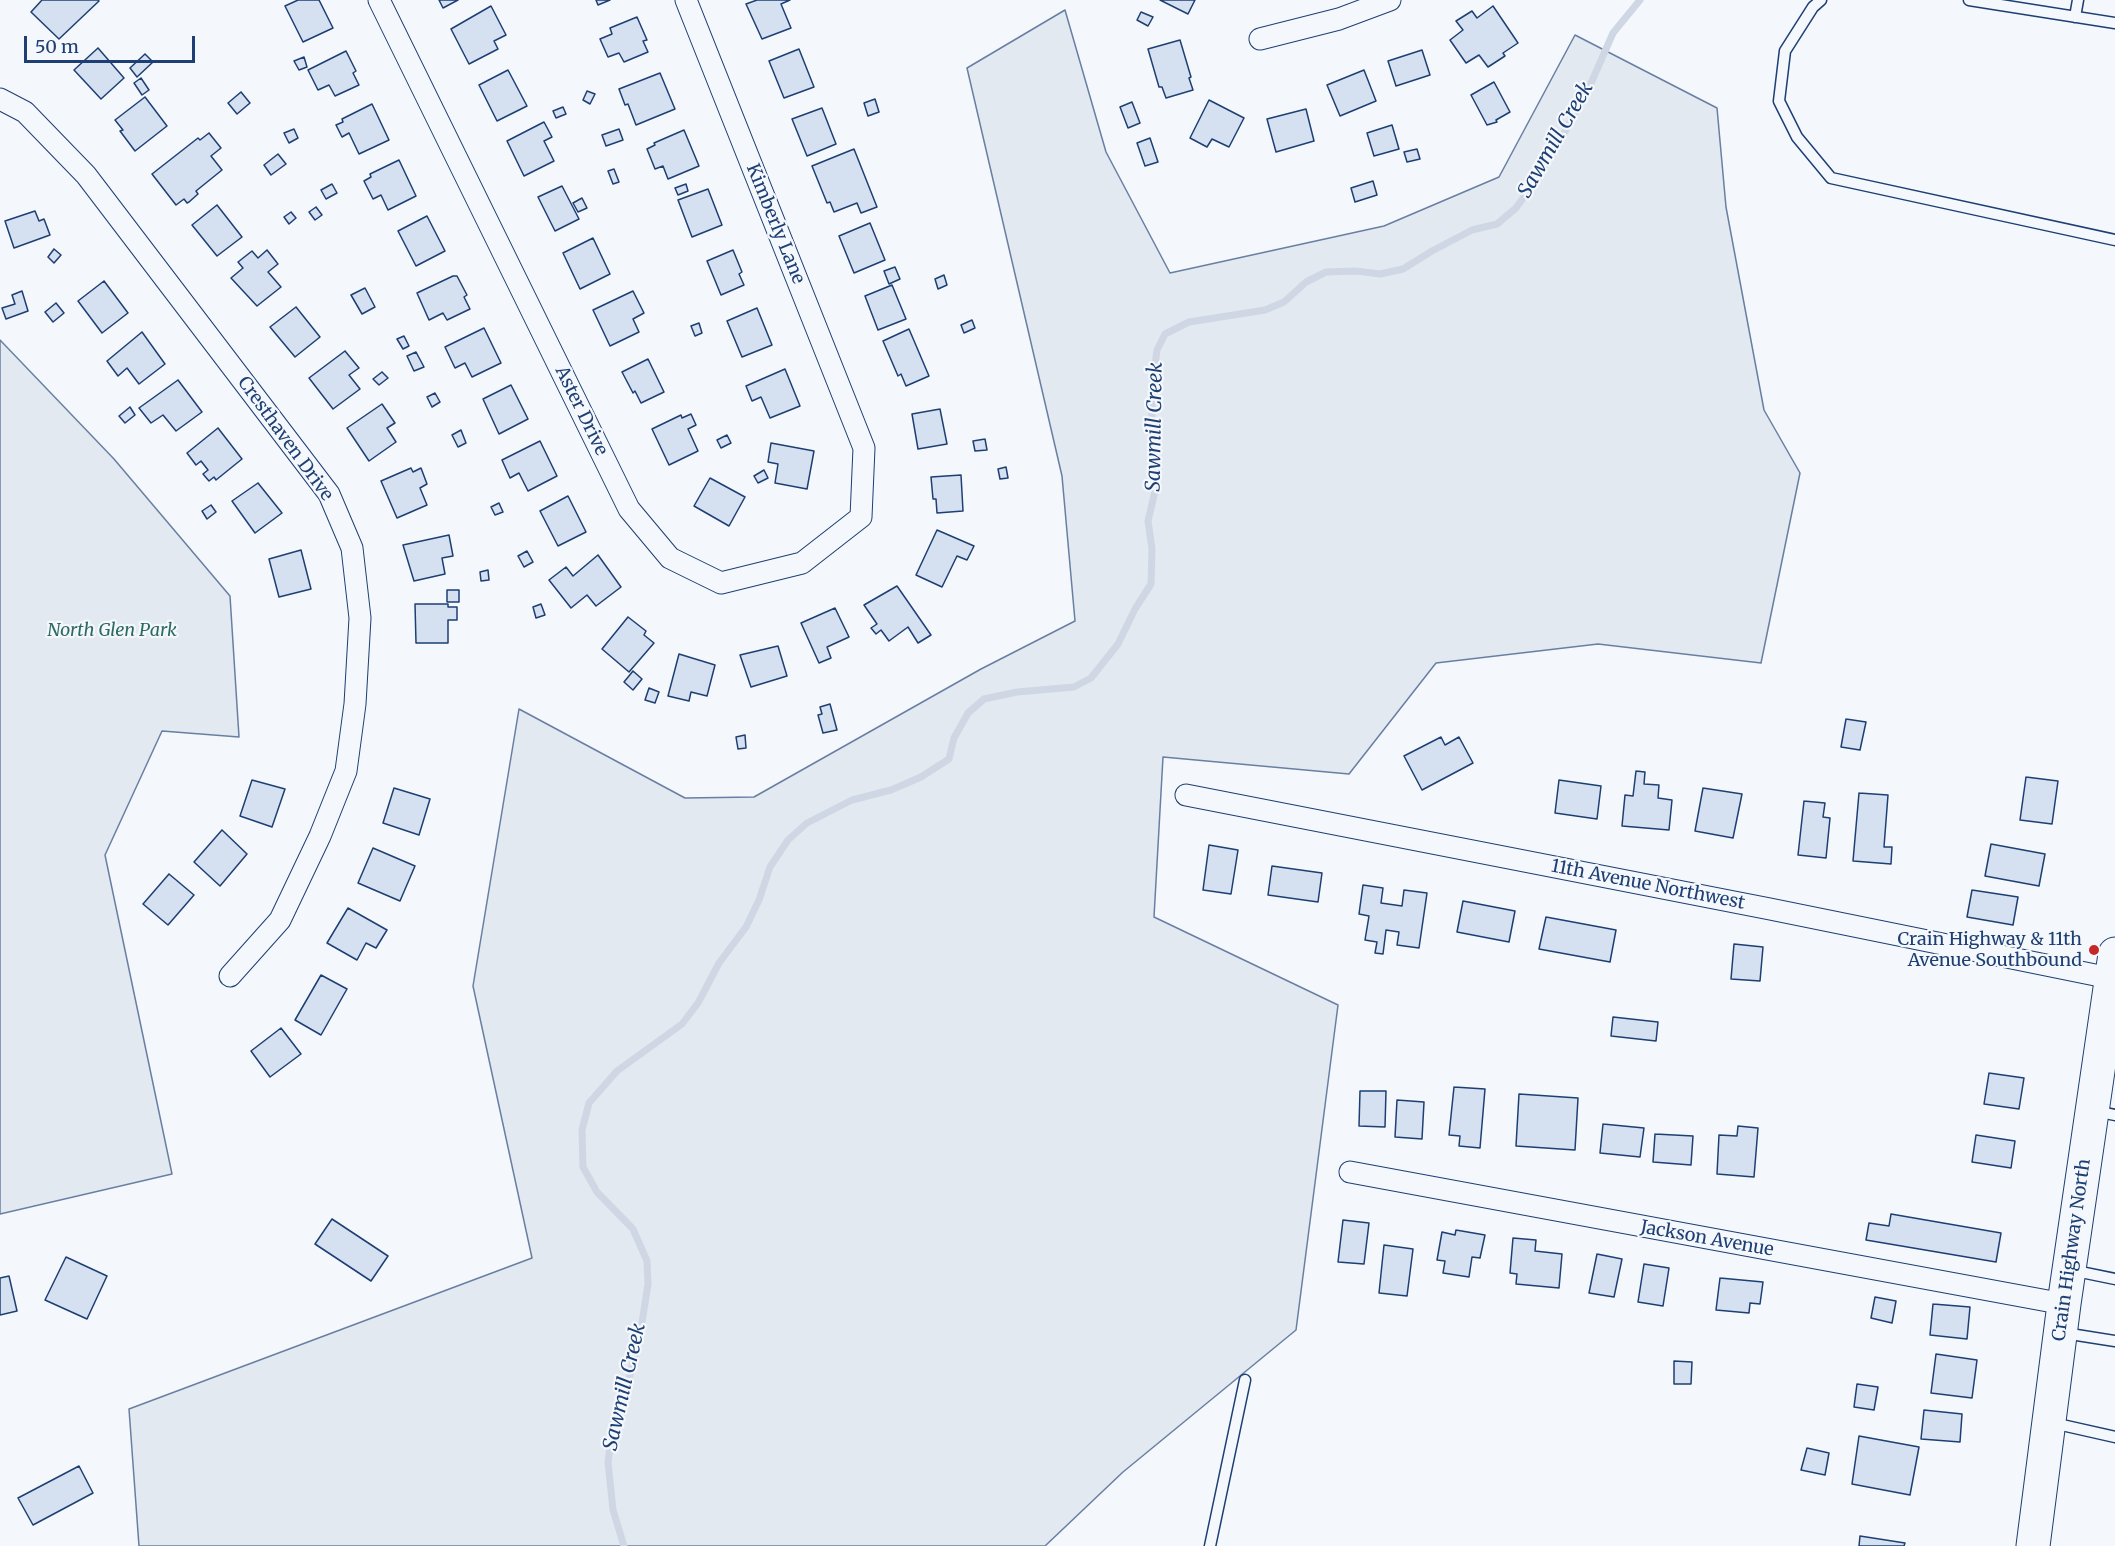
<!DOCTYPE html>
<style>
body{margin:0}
#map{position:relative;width:2115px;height:1546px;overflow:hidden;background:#f4f7fb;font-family:Merriweather,serif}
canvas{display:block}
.scale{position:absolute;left:24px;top:36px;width:171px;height:27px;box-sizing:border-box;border:3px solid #1d3f73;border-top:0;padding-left:8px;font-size:18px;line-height:21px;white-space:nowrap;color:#1d3f73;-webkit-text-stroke:4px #f4f7fb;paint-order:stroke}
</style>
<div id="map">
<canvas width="2115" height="1546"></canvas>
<div class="scale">50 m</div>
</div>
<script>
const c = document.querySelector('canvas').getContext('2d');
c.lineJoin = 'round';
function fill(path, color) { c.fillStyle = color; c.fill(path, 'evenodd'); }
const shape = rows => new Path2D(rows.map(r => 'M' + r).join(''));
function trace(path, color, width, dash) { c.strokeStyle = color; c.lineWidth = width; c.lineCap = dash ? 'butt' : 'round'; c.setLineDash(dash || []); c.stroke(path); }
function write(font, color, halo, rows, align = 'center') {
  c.font = font + ' Merriweather,serif'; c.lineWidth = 4.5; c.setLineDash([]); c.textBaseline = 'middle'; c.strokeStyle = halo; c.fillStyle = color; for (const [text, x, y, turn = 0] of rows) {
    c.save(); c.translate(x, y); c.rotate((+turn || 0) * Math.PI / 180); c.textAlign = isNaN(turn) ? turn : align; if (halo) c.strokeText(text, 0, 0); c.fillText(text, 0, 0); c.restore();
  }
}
const green = shape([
 [1065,10,1106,152,1170,273,1384,226,1499,177,1575,35,1717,108,1726,207,1764,410,1800,473,1761,663,1598,644,1436,663,1349,774,1163,757,1154,917,1338,1005,1296,1330,1123,1472,1045,1546,139,1546,129,1409,532,1258,473,986,519,709,685,798,754,797,981,669,1075,621,1062,476,967,68,1065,10],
 [0,340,114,459,230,596,239,737,162,731,105,855,172,1174,0,1214,0,340]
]);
fill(green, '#e3e9f0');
trace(green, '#687fa3', 1.5);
trace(shape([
 [624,1546,613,1510,608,1462,613,1424,629,1379,641,1329,648,1284,647,1261,633,1229,597,1192,583,1167,582,1130,589,1103,617,1071,682,1024,698,1003,719,963,746,927,759,900,770,867,788,840,807,823,852,800,891,790,921,777,949,759,954,738,968,713,984,699,1017,692,1074,687,1091,678,1118,644,1135,609,1151,584,1152,549,1148,521,1156,487,1151,441,1153,381,1157,350,1165,334,1189,322,1265,310,1284,302,1306,282,1326,272,1356,271,1380,274,1403,269,1432,251,1472,230,1497,224,1516,208,1536,180,1560,141,1592,81,1613,33,1640,0]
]), '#cfd7e4', 7);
const building = shape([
 [42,0,98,0,99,1,59,39,31,12,42,0],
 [298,0,319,0,333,28,303,42,285,6,298,0],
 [439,0,458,0,443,8,439,0],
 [596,0,610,0,598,5,596,0],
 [757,0,790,0,781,4,791,28,762,39,746,4,757,0],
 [1160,0,1195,0,1188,14,1160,0],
 [491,6,506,35,494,41,498,49,469,64,451,29,491,6],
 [1493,6,1518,43,1503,53,1505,56,1488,67,1479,55,1466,63,1450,40,1463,30,1456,21,1472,11,1477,18,1493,6],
 [1141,12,1153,17,1148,26,1137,20,1141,12],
 [637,17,647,40,643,41,648,52,624,62,619,53,608,57,600,39,612,34,610,28,637,17],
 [1180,40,1191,77,1189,78,1193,90,1166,98,1162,87,1159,87,1148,49,1180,40],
 [98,48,124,78,101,99,74,70,98,48],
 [799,49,814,87,784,98,769,61,799,49],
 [1422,50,1430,75,1396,86,1388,61,1422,50],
 [346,51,356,71,353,73,359,85,335,96,329,85,318,90,308,70,346,51],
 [145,54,153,62,137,77,130,68,145,54],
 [304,57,307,67,299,70,294,61,304,57],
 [508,70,527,106,497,121,479,85,508,70],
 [1364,70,1376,101,1340,116,1327,85,1364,70],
 [660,73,675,109,636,125,628,104,625,105,619,89,660,73],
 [141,78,149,90,142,95,134,83,141,78],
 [1494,82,1510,112,1496,120,1497,122,1487,125,1471,95,1494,82],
 [587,91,595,94,590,104,583,100,587,91],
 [241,92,250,103,237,114,228,103,241,92],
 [145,97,167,126,135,151,120,131,123,130,115,120,145,97],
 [875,99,879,112,868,116,864,103,875,99],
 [1209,100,1244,118,1229,147,1212,139,1207,147,1190,138,1209,100],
 [1132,102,1140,123,1128,128,1120,107,1132,102],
 [372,104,389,140,359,154,349,133,342,137,336,125,343,122,342,119,372,104],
 [563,107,566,114,556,118,553,111,563,107],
 [822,108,836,144,807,156,792,119,822,108],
 [1306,109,1314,141,1276,152,1267,119,1306,109],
 [544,122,552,137,544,141,554,161,524,176,507,141,544,122],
 [1392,125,1399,149,1374,156,1367,133,1392,125],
 [294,129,298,138,289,143,284,133,294,129],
 [619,129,623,140,606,146,602,135,619,129],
 [684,130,699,166,668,179,663,166,655,169,647,149,655,145,654,143,684,130],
 [209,133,221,148,211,156,222,170,196,191,198,194,189,202,187,203,184,199,176,205,152,174,198,138,200,140,209,133],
 [1150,138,1158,162,1145,166,1137,143,1150,138],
 [854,149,877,207,861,213,857,203,834,212,830,202,827,203,812,166,854,149],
 [1417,149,1420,159,1407,162,1404,152,1417,149],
 [278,154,286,164,271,175,264,165,278,154],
 [399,160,416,196,388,210,381,195,373,199,364,181,371,177,370,174,399,160],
 [614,169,619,182,613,184,608,171,614,169],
 [1373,181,1377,195,1355,202,1351,188,1373,181],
 [332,184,337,193,326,199,321,190,332,184],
 [686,184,688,191,678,195,675,188,686,184],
 [562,186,579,219,555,231,538,197,562,186],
 [708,189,722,225,692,237,678,200,708,189],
 [582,198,587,208,578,212,573,203,582,198],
 [217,205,242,237,217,256,192,225,217,205],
 [316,207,322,215,315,220,309,212,316,207],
 [35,211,39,221,44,219,50,235,14,248,5,221,35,211],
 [291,212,296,218,289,224,284,217,291,212],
 [427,216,445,251,416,266,398,231,427,216],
 [870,223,885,260,854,273,839,236,870,223],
 [593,238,610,274,580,289,563,253,593,238],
 [54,249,61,255,54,263,48,257,54,249],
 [267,250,278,264,268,272,281,287,257,306,231,278,243,268,238,262,252,251,258,258,267,250],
 [733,250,742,272,739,274,744,285,721,295,707,261,733,250],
 [895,267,900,279,889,284,884,271,895,267],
 [944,275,947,285,938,289,935,279,944,275],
 [453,276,457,276,467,295,464,297,470,309,447,320,443,313,429,320,417,293,453,276],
 [104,281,128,313,102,333,78,301,104,281],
 [892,285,906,319,878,330,865,296,892,285],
 [365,288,375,307,362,314,351,295,365,288],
 [22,291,28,311,6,319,2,308,15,304,12,295,22,291],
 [633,291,644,313,633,319,639,332,610,346,593,310,633,291],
 [56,303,64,313,53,322,45,312,56,303],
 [296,307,320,337,295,357,270,327,296,307],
 [757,308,772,345,742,357,727,321,757,308],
 [972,320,975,328,964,333,961,325,972,320],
 [699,323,702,333,695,336,691,326,699,323],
 [484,328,501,363,472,377,465,363,455,368,445,347,484,328],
 [909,329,929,376,906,386,901,374,898,376,883,341,909,329],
 [142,332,165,364,139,384,127,368,118,376,107,361,142,332],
 [404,336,409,346,403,349,397,339,404,336],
 [345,351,359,368,349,375,360,389,333,409,309,378,345,351],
 [416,352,424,367,414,371,407,356,416,352],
 [648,359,664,392,641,403,635,391,633,393,622,372,648,359],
 [785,369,800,406,770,418,761,397,752,401,746,386,785,369],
 [382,372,388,378,379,385,373,379,382,372],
 [178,380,202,412,176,431,163,415,151,423,139,408,178,380],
 [511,385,528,419,499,434,483,399,511,385],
 [435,393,440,402,432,407,427,397,435,393],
 [382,404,395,423,387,428,396,442,369,461,347,428,382,404],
 [130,407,135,415,125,423,119,416,130,407],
 [940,409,947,444,918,449,912,414,940,409],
 [691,414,696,425,688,429,698,451,669,465,652,429,681,415,682,418,691,414],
 [218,428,242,459,216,480,214,477,209,481,203,474,208,470,201,461,196,465,187,453,218,428],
 [461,430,466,443,458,447,452,435,461,430],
 [727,435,731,443,721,448,717,440,727,435],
 [985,439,987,450,975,451,973,441,985,439],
 [540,441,557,476,528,491,519,473,510,478,502,460,540,441],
 [771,443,814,451,807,489,775,483,778,464,768,462,771,443],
 [1006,467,1008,478,1000,479,998,469,1006,467],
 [411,468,413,472,421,468,427,484,420,488,427,505,397,518,381,481,411,468],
 [764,470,768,478,758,483,754,476,764,470],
 [961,475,963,511,937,513,936,499,933,499,931,477,961,475],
 [710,478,745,497,729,526,694,506,710,478],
 [258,483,282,513,255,533,232,501,258,483],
 [568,496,586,532,558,546,540,511,568,496],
 [499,503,503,512,495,515,491,507,499,503],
 [211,505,216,512,207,519,202,511,211,505],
 [937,530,974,546,967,560,957,556,942,587,916,575,937,530],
 [449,535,453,556,442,558,445,574,414,581,403,545,449,535],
 [301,550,311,589,279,597,269,559,301,550],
 [527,551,533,562,524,567,518,556,527,551],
 [598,555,621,587,596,606,587,595,571,608,549,580,566,567,573,576,598,555],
 [488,570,489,580,481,581,480,572,488,570],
 [897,586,931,635,918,643,908,627,889,641,881,630,876,634,871,628,877,624,864,605,897,586],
 [447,590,459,590,459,602,447,602,447,590],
 [415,604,448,604,448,607,457,607,457,620,448,620,448,643,416,643,415,604],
 [541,604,545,615,536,618,533,607,541,604],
 [835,608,849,637,827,647,831,658,819,663,801,623,835,608],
 [628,617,646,631,644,635,654,643,629,672,602,649,628,617],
 [778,646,787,676,751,687,740,655,778,646],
 [679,654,715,665,707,696,691,692,689,701,668,696,679,654],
 [633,671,642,679,633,690,624,682,633,671],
 [649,688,659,692,655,703,645,700,649,688],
 [830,704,837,730,823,733,818,715,822,714,820,707,830,704],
 [1846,719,1866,722,1860,750,1841,747,1846,719],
 [745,735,746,748,738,749,736,737,745,735],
 [1441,737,1445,745,1459,737,1473,763,1422,790,1404,756,1441,737],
 [1636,771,1645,772,1644,784,1659,785,1658,798,1672,800,1669,830,1622,826,1625,795,1633,796,1636,771],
 [2026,777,2058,781,2052,824,2020,820,2026,777],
 [252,780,285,789,272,827,240,816,252,780],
 [1559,780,1601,786,1597,819,1555,813,1559,780],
 [394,788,430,799,419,835,383,823,394,788],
 [1703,788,1742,794,1733,838,1695,831,1703,788],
 [1859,793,1888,795,1884,847,1892,847,1891,864,1853,861,1859,793],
 [1804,801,1825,803,1823,817,1830,818,1826,858,1798,855,1804,801],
 [222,830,247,854,220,886,194,862,222,830],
 [1991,844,2045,854,2039,886,1985,876,1991,844],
 [1209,845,1238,850,1231,894,1203,890,1209,845],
 [373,848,415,866,400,901,358,883,373,848],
 [1272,866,1322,873,1318,902,1268,895,1272,866],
 [169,874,194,895,168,925,143,904,169,874],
 [1363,885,1383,888,1381,903,1402,906,1404,890,1427,893,1419,948,1397,945,1399,932,1386,930,1383,954,1375,953,1377,942,1365,940,1369,916,1359,914,1363,885],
 [1972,890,2018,897,2013,925,1967,917,1972,890],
 [1463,901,1515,911,1509,942,1457,932,1463,901],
 [348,908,387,930,376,948,366,943,357,960,327,943,348,908],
 [1546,917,1616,930,1610,962,1539,949,1546,917],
 [1734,944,1763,947,1760,981,1731,979,1734,944],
 [321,975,347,989,321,1035,295,1020,321,975],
 [1613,1017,1658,1022,1656,1041,1611,1036,1613,1017],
 [281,1028,301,1054,270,1077,251,1051,281,1028],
 [1989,1073,2024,1078,2019,1109,1984,1104,1989,1073],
 [1454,1087,1485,1089,1480,1148,1459,1146,1460,1136,1449,1135,1454,1087],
 [1360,1091,1386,1091,1385,1127,1359,1126,1360,1091],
 [1519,1094,1578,1098,1575,1150,1516,1146,1519,1094],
 [1397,1100,1424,1102,1422,1139,1395,1137,1397,1100],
 [1603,1124,1644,1128,1640,1157,1600,1153,1603,1124],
 [1738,1126,1758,1128,1754,1177,1717,1174,1719,1135,1737,1136,1738,1126],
 [1655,1134,1693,1136,1691,1165,1653,1162,1655,1134],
 [1976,1135,2015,1141,2011,1168,1972,1162,1976,1135],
 [1891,1214,2001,1233,1996,1262,1866,1240,1869,1223,1889,1226,1891,1214],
 [332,1219,388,1256,371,1281,315,1244,332,1219],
 [1343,1220,1369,1223,1364,1264,1338,1262,1343,1220],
 [1456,1230,1485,1235,1480,1258,1472,1257,1469,1277,1443,1273,1445,1261,1437,1260,1442,1232,1455,1235,1456,1230],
 [1513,1238,1536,1240,1535,1251,1562,1254,1559,1288,1516,1284,1517,1274,1510,1273,1513,1238],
 [1384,1245,1413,1249,1407,1296,1379,1293,1384,1245],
 [1597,1254,1622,1259,1614,1297,1589,1293,1597,1254],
 [66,1257,107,1276,87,1319,45,1300,66,1257],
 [1644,1264,1669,1268,1663,1306,1638,1302,1644,1264],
 [9,1276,17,1311,0,1315,0,1278,9,1276],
 [1720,1278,1763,1282,1760,1304,1750,1303,1749,1313,1716,1310,1720,1278],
 [1875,1297,1896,1301,1892,1323,1871,1318,1875,1297],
 [1933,1304,1970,1307,1967,1339,1930,1335,1933,1304],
 [1936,1354,1977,1360,1972,1398,1931,1393,1936,1354],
 [1674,1361,1692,1362,1691,1384,1674,1384,1674,1361],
 [1857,1384,1878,1387,1874,1410,1854,1407,1857,1384],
 [1924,1410,1962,1414,1960,1442,1921,1439,1924,1410],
 [1859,1436,1919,1447,1910,1495,1852,1484,1859,1436],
 [1807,1448,1829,1453,1825,1475,1801,1470,1807,1448],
 [79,1466,93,1493,33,1525,18,1498,79,1466],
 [1860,1536,1905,1543,1904,1546,1859,1546,1860,1536]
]);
fill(building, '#d5e0f0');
trace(building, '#1d3f73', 1.5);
const lane = shape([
 [1821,0,1813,7,1785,51,1779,101,1797,137,1831,178,2115,240],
 [1969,0,2115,23],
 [2075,17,2078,0],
 [2095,1111,2115,1115],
 [2071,1270,2115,1279],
 [2064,1333,2115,1341],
 [2053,1423,2115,1437],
 [1210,1546,1245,1380]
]);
const street = shape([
 [379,0,629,509,670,558,721,583,802,563,861,517,864,448,686,0],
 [1260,39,1339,19,1390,0],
 [0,99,25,112,86,175,329,494,352,548,360,618,355,704,346,771,320,836,280,920,230,976],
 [1186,795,1770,909,2110,978],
 [1350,1172,2064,1304]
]);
const primary = shape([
 [2033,1546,2064,1304,2115,954]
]);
trace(lane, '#1d3f73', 13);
trace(street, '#1d3f73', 23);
trace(primary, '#1d3f73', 35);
trace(lane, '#f4f7fb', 10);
trace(street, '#f4f7fb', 21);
trace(primary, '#f4f7fb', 33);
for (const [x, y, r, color] of [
 [2094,950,6,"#c62828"]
]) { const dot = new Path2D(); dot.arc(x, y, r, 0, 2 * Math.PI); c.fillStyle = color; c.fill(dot); trace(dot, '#f4f7fb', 2); }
write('18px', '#1d3f73', '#f4f7fb', [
 ["Kimberly Lane",775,224,68],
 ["Aster Drive",581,411,64],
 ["Cresthaven Drive",285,439,54],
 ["11th Avenue Northwest",1648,885,11],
 ["Jackson Avenue",1707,1239,10],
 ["Crain Highway North",2072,1250,-82]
]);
write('italic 18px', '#2c6c60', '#f4f7fb', [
 ["North Glen Park",112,631]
]);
write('18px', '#1d3f73', '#f4f7fb', [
 ["Crain Highway & 11th",2082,940],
 ["Avenue Southbound",2082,961]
], 'right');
write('italic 20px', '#1d3f73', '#f4f7fb', [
 ["Sawmill Creek",1556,140,-60],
 ["Sawmill Creek",1155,427,-89],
 ["Sawmill Creek",625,1387,-77]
]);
</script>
